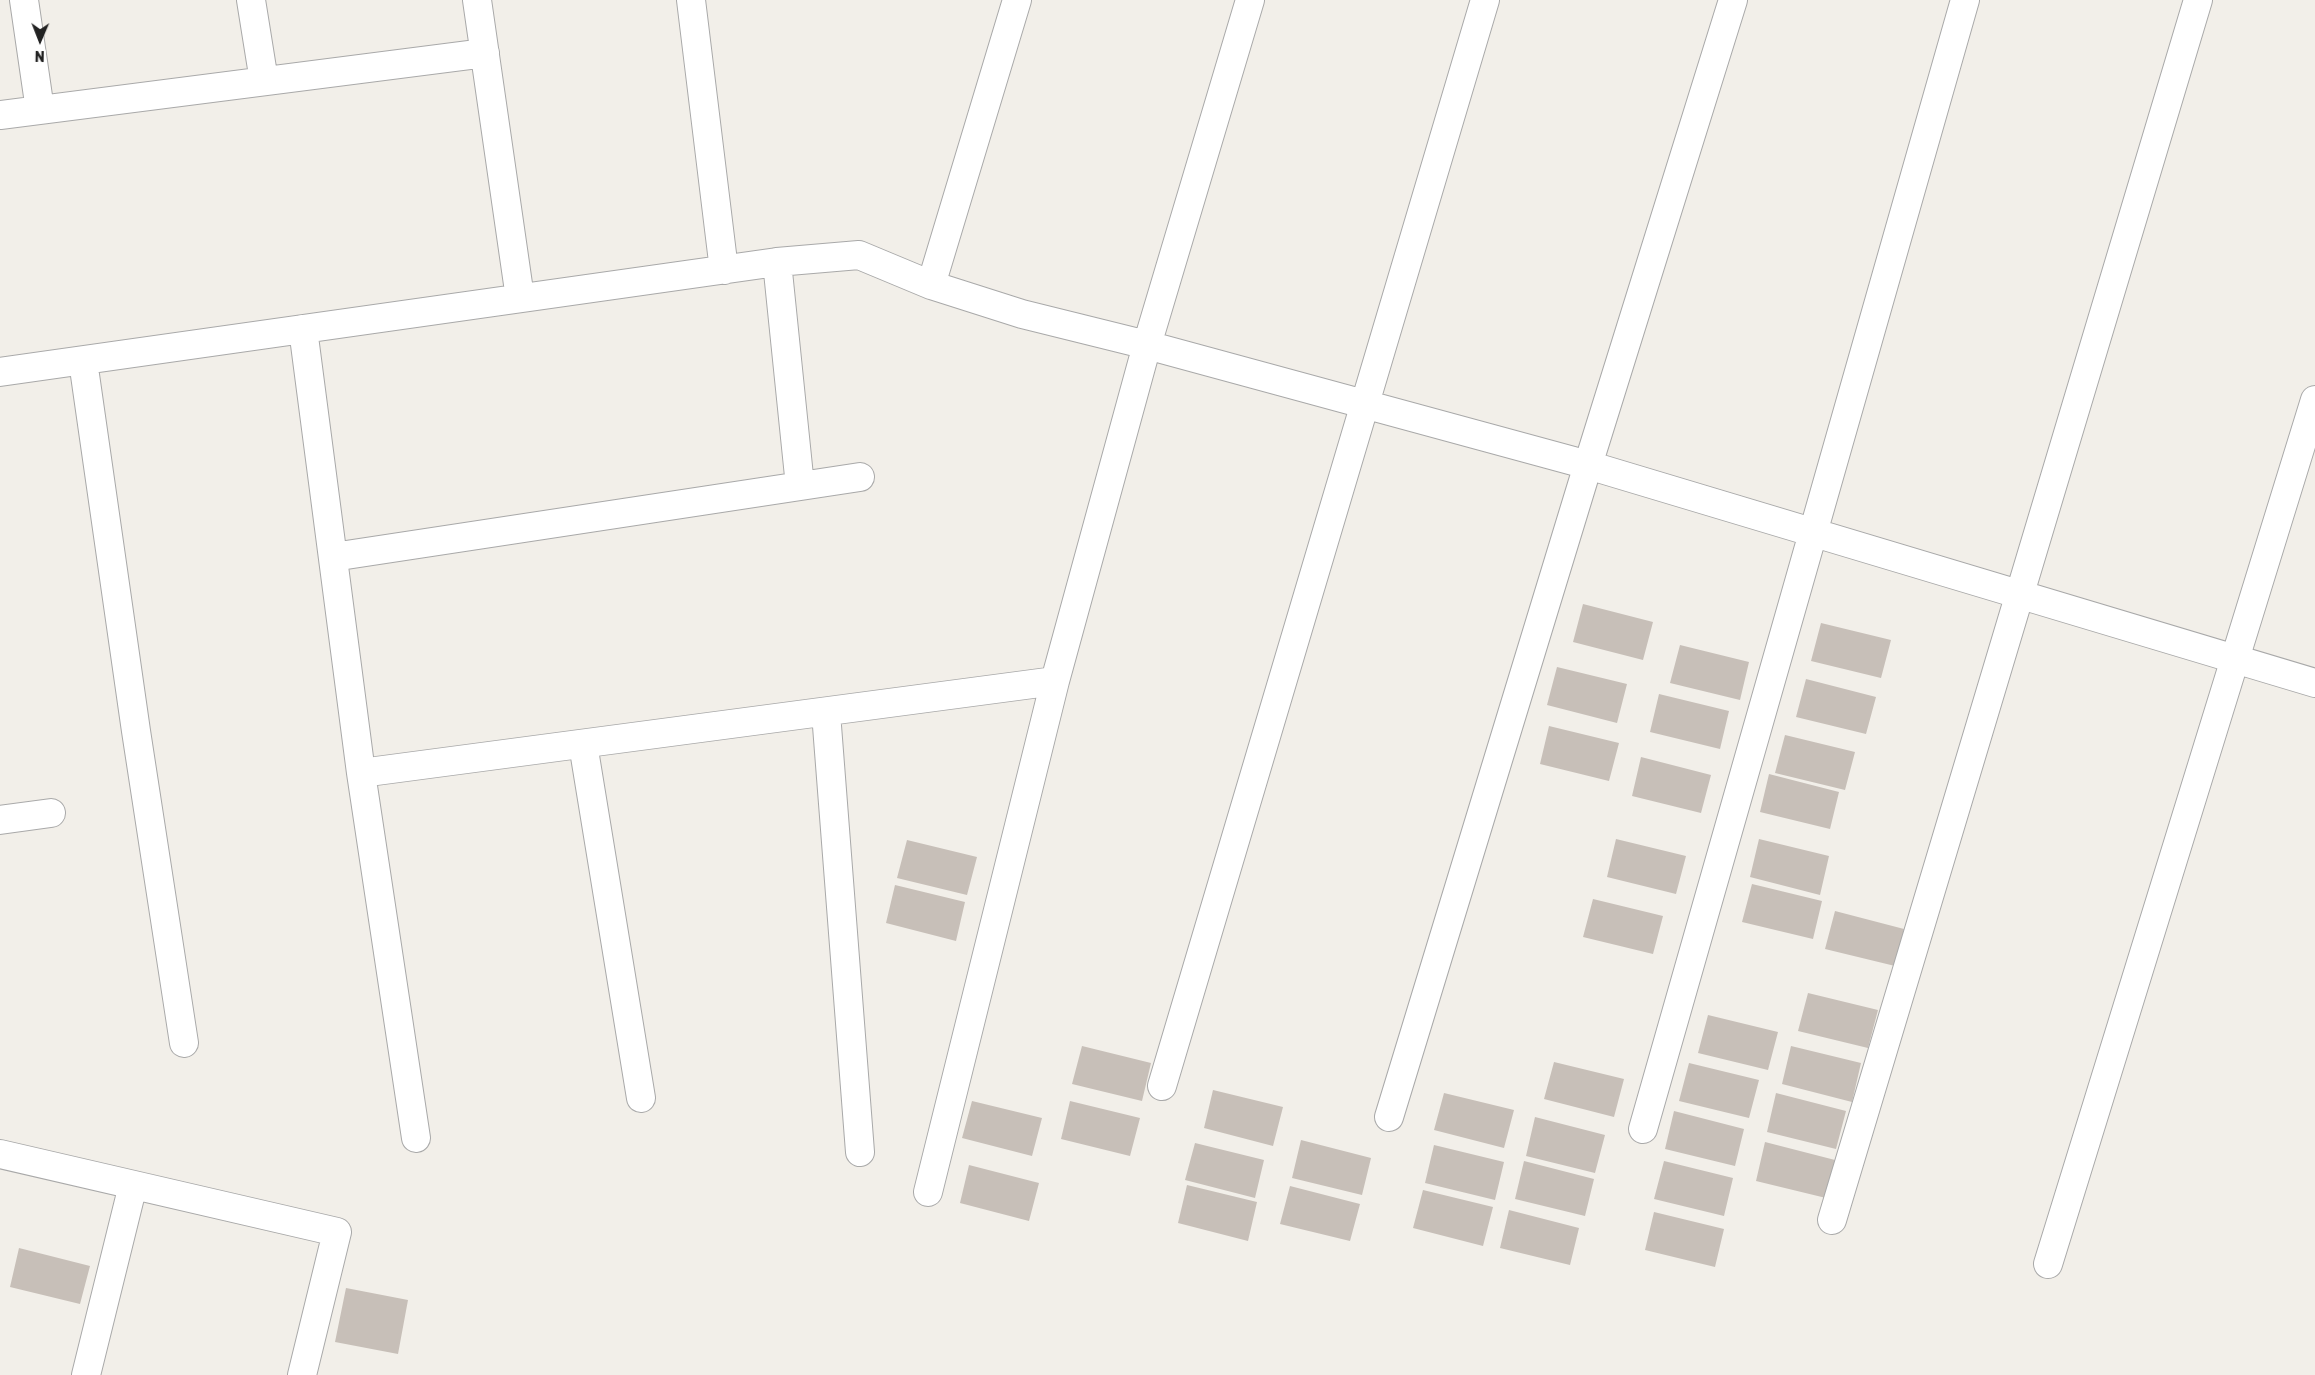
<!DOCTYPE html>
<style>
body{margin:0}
#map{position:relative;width:2315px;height:1375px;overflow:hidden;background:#f2efe9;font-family:Rubik,sans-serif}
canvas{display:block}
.north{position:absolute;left:15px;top:15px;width:50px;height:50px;-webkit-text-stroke:4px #fff;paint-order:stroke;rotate:181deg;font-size:14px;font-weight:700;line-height:20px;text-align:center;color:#222}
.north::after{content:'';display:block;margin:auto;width:18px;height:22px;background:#222;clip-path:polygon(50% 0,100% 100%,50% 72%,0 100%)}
</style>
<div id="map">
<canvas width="2315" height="1375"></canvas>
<div class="north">N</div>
</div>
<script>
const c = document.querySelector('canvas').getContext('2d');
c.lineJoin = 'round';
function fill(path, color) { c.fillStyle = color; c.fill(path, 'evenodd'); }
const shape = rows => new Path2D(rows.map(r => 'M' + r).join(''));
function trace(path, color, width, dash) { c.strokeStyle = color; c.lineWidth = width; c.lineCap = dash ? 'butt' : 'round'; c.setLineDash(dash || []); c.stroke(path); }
fill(shape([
 [1583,604,1653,622,1643,660,1573,642],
 [1821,623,1891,640,1881,678,1811,661],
 [1680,645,1749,662,1740,700,1670,683],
 [1557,667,1627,684,1617,723,1547,705],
 [1806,679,1876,697,1866,734,1796,717],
 [1659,694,1729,711,1720,749,1650,732],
 [1549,726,1619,743,1609,781,1540,764],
 [1785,735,1855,752,1845,790,1775,773],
 [1641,757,1711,775,1701,813,1632,796],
 [1769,774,1839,792,1830,829,1760,812],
 [1616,839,1686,856,1676,894,1607,877],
 [1759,839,1829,856,1820,895,1750,877],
 [907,840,977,857,967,895,897,878],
 [1752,884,1822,901,1813,939,1742,922],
 [895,885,965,902,956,941,886,923],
 [1593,899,1663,916,1653,954,1583,937],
 [1835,911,1904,929,1895,966,1825,949],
 [1808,993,1878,1010,1868,1048,1798,1031],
 [1708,1015,1778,1032,1768,1070,1698,1053],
 [1082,1046,1151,1063,1142,1101,1072,1084],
 [1791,1046,1861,1063,1852,1102,1782,1084],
 [1554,1062,1624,1079,1614,1117,1544,1099],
 [1689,1063,1759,1080,1749,1118,1679,1101],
 [1213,1090,1283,1107,1273,1146,1204,1128],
 [1444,1093,1514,1110,1504,1148,1434,1130],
 [1776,1093,1846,1111,1836,1149,1767,1132],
 [972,1101,1042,1118,1032,1156,962,1138],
 [1070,1101,1140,1118,1130,1156,1061,1139],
 [1674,1111,1744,1129,1735,1166,1665,1149],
 [1535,1117,1605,1135,1595,1173,1526,1156],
 [1301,1140,1371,1158,1362,1195,1292,1178],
 [1765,1142,1835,1160,1826,1198,1756,1181],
 [1195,1143,1264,1160,1255,1198,1185,1180],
 [1434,1145,1504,1162,1495,1200,1425,1183],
 [1524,1161,1594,1179,1585,1216,1515,1199],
 [1664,1161,1733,1178,1724,1216,1654,1199],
 [969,1165,1039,1183,1029,1221,960,1203],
 [1187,1185,1257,1202,1248,1241,1178,1223],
 [1290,1186,1360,1204,1350,1241,1280,1224],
 [1423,1190,1493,1207,1483,1246,1413,1228],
 [1509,1210,1579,1228,1570,1265,1500,1248],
 [1654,1212,1724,1229,1715,1267,1645,1250],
 [19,1248,90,1266,80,1304,10,1287],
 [346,1288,408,1300,398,1354,335,1342]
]), '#c7bfb8');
const minor = shape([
 [24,0,40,110],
 [251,0,264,81],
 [477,0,520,298],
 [691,0,724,270],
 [0,115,485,53],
 [777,262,800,486],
 [931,285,1017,0],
 [303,329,361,773,416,1138],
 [83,361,136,731,184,1043],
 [0,372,777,262,859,255,931,285,1022,314,1147,345,1588,465,2315,683],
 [333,557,860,477],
 [826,713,860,1152],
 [583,744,641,1098],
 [361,773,1055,681],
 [0,820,51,813],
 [1162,1086,1485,0],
 [1389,1117,1588,465,1733,0],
 [1643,1129,1965,0],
 [0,1154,337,1232,302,1375],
 [928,1192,1055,681,1147,345,1250,0],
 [1832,1220,2198,0],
 [2048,1264,2315,400],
 [86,1375,133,1185]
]);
trace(minor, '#a9a9a9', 30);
trace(minor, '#fff', 28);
</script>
